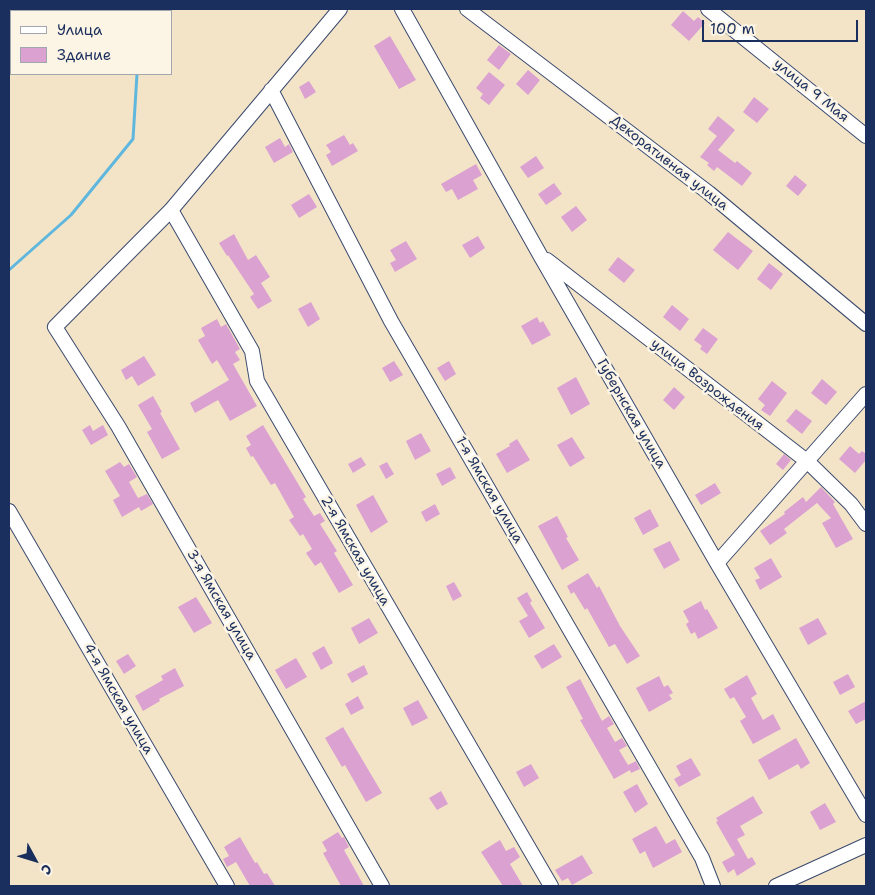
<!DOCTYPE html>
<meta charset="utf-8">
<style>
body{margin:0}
#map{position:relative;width:875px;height:895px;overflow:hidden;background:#f3e4c8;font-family:"Shantell Sans",sans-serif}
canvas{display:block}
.frame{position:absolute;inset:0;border:10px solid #1b2f5e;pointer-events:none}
.legend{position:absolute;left:10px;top:10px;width:162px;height:65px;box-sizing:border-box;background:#fcf5e5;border:1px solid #a2a6af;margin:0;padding:6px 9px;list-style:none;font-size:15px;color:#1b2f5e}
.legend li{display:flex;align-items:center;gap:10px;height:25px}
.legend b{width:25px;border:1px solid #a2a6af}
.north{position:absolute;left:10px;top:835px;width:50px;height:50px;-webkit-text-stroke:4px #fcf5e5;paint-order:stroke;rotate:129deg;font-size:14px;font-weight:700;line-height:20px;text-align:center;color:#1b2f5e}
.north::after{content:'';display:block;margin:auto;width:18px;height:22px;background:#1b2f5e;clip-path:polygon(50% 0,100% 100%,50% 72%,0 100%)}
.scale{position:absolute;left:702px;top:20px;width:156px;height:22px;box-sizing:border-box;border:2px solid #1b2f5e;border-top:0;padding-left:6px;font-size:15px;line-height:18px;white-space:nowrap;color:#1b2f5e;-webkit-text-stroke:4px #fcf5e5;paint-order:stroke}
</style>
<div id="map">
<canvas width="875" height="895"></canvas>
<div class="frame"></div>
<ul class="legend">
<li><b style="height:6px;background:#fff"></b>Улица</li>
<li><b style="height:14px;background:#dba1d1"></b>Здание</li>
</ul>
<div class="north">С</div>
<div class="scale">100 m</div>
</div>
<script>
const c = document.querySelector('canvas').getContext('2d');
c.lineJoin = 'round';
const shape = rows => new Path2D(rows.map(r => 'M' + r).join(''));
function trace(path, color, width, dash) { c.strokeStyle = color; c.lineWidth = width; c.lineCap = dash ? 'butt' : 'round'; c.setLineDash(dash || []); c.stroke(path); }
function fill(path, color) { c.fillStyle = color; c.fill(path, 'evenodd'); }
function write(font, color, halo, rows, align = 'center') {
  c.font = font + ' "Shantell Sans",sans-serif'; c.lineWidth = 5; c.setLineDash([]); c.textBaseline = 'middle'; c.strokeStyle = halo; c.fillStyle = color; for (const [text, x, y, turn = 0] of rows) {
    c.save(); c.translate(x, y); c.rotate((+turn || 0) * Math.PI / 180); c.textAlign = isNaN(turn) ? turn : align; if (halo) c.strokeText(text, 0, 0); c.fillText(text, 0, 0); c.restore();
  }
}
trace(shape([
 [164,11,165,9],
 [9,270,71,215,133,139,137,74]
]), '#60b7dd', 3);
fill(shape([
 [683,11,694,21,698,17,705,23,689,41,671,25],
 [390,36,416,80,399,89,374,46],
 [499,45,511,54,499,70,487,60],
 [528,70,540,80,528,95,516,84],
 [489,72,505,85,489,105,480,98,483,94,476,88],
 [309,81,316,92,305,99,299,87],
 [754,97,769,109,757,123,743,112],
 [718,116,735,130,718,150,735,163,737,161,752,173,742,186,717,167,714,171,707,165,709,163,700,157,717,136,708,129],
 [344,135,350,145,353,143,358,151,332,166,326,155,331,152,326,145],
 [280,138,285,147,289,144,293,152,274,163,265,147],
 [536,156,544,168,528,178,520,167],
 [476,164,482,175,473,180,478,189,458,200,452,189,446,192,441,184],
 [795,175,807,185,798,196,786,186],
 [554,183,562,194,546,205,538,194],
 [309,194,317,207,299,218,291,205],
 [576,206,587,220,572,232,561,217],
 [728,232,753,251,738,270,713,250],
 [234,234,248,260,256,255,270,277,261,283,272,301,258,309,250,297,254,294,228,255,227,256,219,243],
 [478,236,485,248,470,258,462,245],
 [406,241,417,259,395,272,390,263,396,260,390,250],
 [618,257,635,270,624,283,608,270],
 [769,263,783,274,771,290,757,279],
 [311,302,320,319,308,327,298,309],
 [672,305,689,319,680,331,663,317],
 [537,317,540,323,543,321,551,335,532,345,521,326],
 [217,319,221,327,226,324,240,349,235,352,240,360,233,364,257,406,230,421,218,400,195,413,190,403,229,380,217,360,212,364,198,340,205,336,201,328],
 [703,328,718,339,707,354,700,349,702,346,694,340],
 [144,356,156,375,138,386,132,376,126,380,121,370],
 [394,361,403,375,390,382,382,368],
 [449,361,456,374,445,381,437,368],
 [576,377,590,404,571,415,557,388],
 [822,379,837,392,826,405,811,393],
 [772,381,787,393,770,416,761,410,765,405,758,399],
 [674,387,685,397,674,410,663,400],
 [153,396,162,412,160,413,180,449,162,459,147,432,152,429,138,405],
 [796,409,812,421,802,434,786,421],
 [90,425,93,431,103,425,108,435,91,445,82,430],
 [263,425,306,497,303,499,314,516,320,513,325,521,320,524,337,551,334,553,353,585,339,593,321,562,315,566,306,553,312,549,303,534,300,536,289,520,294,517,275,483,271,485,253,456,251,457,246,448,251,445,246,436],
 [421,433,431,451,415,460,406,441],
 [572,437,585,458,570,467,557,445],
 [517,439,530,460,507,473,496,454,510,446,509,444],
 [850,446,859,454,862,451,866,454,866,460,855,473,839,459],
 [784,454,791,460,783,470,776,464],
 [361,457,366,465,353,473,348,464],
 [120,462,124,467,129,464,137,477,129,482,138,498,147,494,153,504,141,511,139,507,122,517,113,500,120,496,105,471],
 [387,462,394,474,386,479,379,466],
 [450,467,456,478,442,486,436,474],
 [715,483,721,493,701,505,695,495],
 [821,487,835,502,833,504,853,539,836,548,822,523,831,518,817,503,784,529,787,533,770,545,760,531,785,514,784,512,803,497,806,502],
 [373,495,388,522,371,533,356,505],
 [435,504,440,514,426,522,421,512],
 [650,509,659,526,643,535,634,518],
 [557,516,568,537,566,538,579,560,562,570,538,526],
 [670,541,680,560,664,569,653,549],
 [771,558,782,577,760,590,755,580,760,578,754,568],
 [588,573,597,588,599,586,620,626,640,656,627,664,615,644,609,647,587,608,585,610,574,592,571,594,567,586],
 [454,582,462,596,453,601,446,586],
 [527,592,532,601,530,603,545,628,529,638,519,621,528,616,517,598],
 [196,597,212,623,194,633,178,607],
 [701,601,705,610,707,609,718,628,698,639,695,632,691,634,686,624,689,622,683,611],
 [369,618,378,633,359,644,351,628],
 [818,618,827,634,808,645,799,628],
 [554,644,562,657,542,669,534,656],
 [324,646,333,663,321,670,312,653],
 [128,654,136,666,124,674,116,661],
 [296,658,307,677,286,689,275,670],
 [364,665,368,674,352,683,347,674],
 [175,668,184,686,159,699,160,701,143,711,135,696,163,680,161,676],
 [848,674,855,687,840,695,833,682],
 [747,675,757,694,751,698,763,720,773,714,781,729,753,744,740,721,746,717,734,697,730,699,724,689],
 [659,676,664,687,668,685,673,693,669,695,672,699,649,712,636,688],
 [580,679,602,721,609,716,614,724,607,728,615,742,622,738,627,746,619,750,628,765,636,761,640,769,631,773,630,770,614,779,580,720,583,719,566,687],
 [358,696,364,708,351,715,345,704],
 [418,700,428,718,412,726,403,708],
 [866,701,866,719,856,724,848,711],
 [343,727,382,793,366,802,345,765,342,767,325,738],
 [796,738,810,763,801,769,798,764,769,780,758,760],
 [691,758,701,775,679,787,674,779,681,775,676,766],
 [531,764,539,778,524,787,516,772],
 [637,784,648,804,635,813,623,792],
 [441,791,448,804,437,810,429,798],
 [753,796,763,813,740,826,745,835,737,839,748,859,752,857,756,864,737,876,734,869,728,873,722,862,735,855,716,822,718,821,716,818],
 [825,803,836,822,820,830,810,812],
 [656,826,666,844,675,839,682,852,653,868,645,851,640,854,632,839],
 [338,832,342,838,344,837,349,847,344,850,364,886,341,886,323,853,327,851,322,842],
 [240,837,255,863,257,862,264,874,267,873,275,886,250,886,236,862,227,867,223,859,229,856,224,847],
 [500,840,506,851,514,847,520,857,510,864,523,886,503,886,481,852],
 [582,855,593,873,572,885,568,878,562,881,555,870]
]), '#dba1d1');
const minor = shape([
 [340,9,171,210,55,327,118,426,382,886],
 [402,9,540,255,717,563,866,815],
 [467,9,709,193,866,324],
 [708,9,866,136],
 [271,90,391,321,702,858,713,886],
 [171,210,252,351,257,381,551,886],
 [547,260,808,462,851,504,866,524],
 [9,511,227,886],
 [717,563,866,394],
 [776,886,866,845]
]);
trace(minor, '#3b4a6e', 16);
trace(minor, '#fff', 14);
write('14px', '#1b2f5e', '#fcf5e5', [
 ["улица 9 Мая",811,91,39],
 ["Декоративная улица",669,163,38],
 ["улица Возрождения",707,385,38],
 ["Губернская улица",631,414,60],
 ["1-я Ямская улица",489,490,60],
 ["2-я Ямская улица",355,551,60],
 ["3-я Ямская улица",221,605,60],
 ["4-я Ямская улица",118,699,60]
]);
</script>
